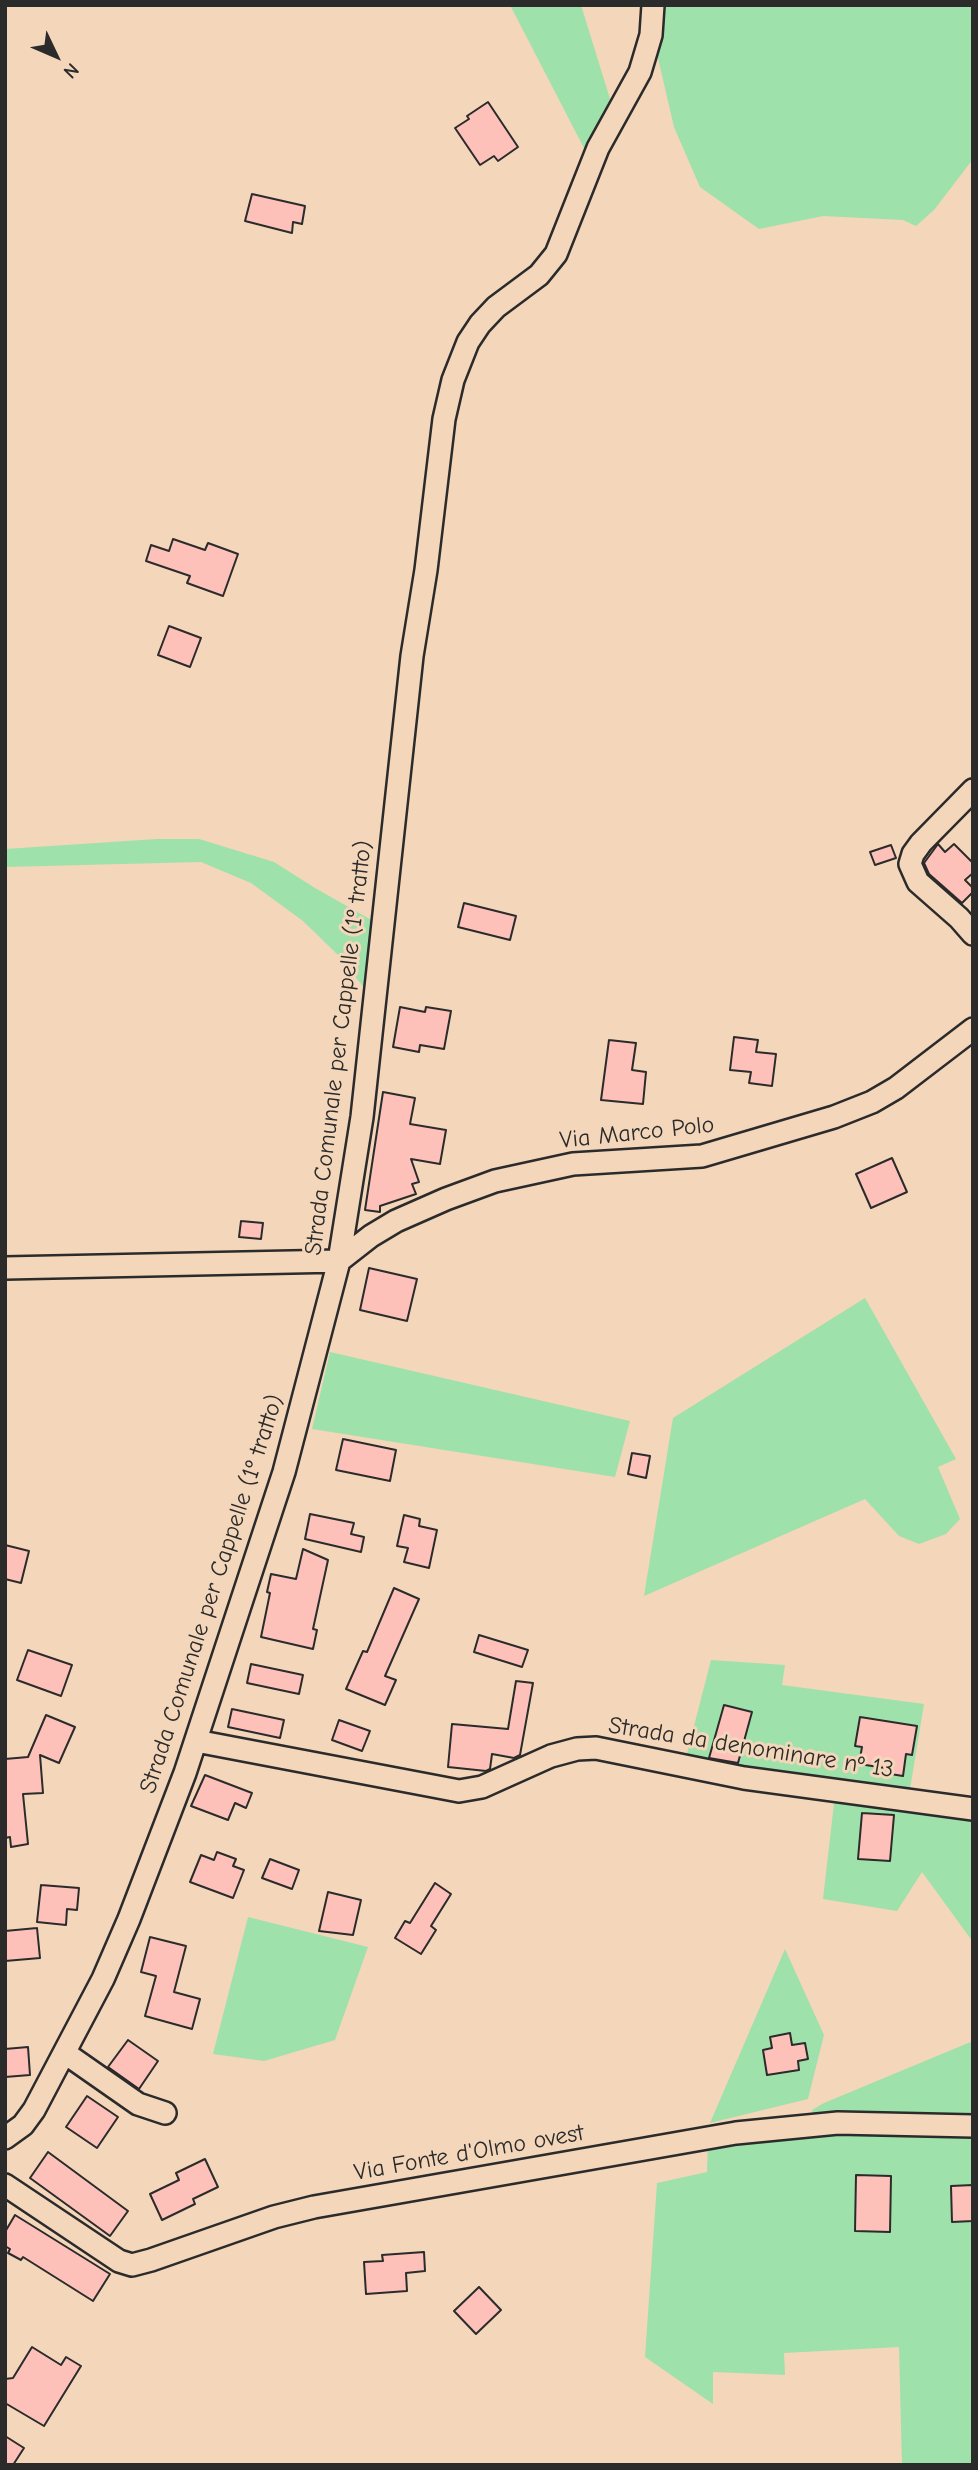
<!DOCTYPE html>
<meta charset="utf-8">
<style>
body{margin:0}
#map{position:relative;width:978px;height:2470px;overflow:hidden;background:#f4d6ba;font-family:"Comic Neue",sans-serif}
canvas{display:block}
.frame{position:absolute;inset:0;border:7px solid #2b2b2b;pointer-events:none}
.north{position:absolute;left:21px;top:21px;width:70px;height:70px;-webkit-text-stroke:5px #f4d6ba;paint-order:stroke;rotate:134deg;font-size:19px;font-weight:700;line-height:28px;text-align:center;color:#2b2b2b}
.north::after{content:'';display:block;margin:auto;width:24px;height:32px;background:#2b2b2b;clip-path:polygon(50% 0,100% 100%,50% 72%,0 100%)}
</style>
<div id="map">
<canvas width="978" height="2470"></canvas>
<div class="frame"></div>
<div class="north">N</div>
</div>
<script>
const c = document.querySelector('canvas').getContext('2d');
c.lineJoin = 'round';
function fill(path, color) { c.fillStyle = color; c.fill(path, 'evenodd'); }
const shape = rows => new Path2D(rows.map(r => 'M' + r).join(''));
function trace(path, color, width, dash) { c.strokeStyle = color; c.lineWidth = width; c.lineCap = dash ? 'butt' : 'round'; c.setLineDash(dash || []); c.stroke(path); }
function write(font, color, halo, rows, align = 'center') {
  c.font = font + ' "Comic Neue",sans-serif'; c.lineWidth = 6; c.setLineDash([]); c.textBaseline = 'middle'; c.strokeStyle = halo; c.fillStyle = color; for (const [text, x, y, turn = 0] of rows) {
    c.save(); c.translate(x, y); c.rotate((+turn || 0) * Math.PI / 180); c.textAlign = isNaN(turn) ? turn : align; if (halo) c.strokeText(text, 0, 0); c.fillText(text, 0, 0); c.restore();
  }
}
fill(shape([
 [510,5,581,5,611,102,585,150],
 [656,5,973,5,973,159,934,210,916,226,903,220,823,216,759,229,700,187,674,127,657,54],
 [157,839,199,839,274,862,315,888,375,922,369,994,338,955,303,921,251,883,201,862,5,867,5,849],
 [865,1298,956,1459,938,1467,960,1519,946,1534,919,1544,899,1536,865,1499,644,1596,673,1418],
 [330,1352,630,1421,615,1477,312,1429],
 [711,1660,785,1665,782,1685,924,1704,910,1789,685,1761],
 [835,1795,973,1814,973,1942,922,1872,897,1911,823,1899],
 [248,1917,368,1947,335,2040,264,2061,213,2054],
 [785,1949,824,2035,808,2099,710,2123],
 [973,2041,973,2465,902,2465,899,2347,784,2353,785,2375,713,2372,713,2404,645,2357,657,2183,707,2172,708,2143,814,2132,812,2110,824,2103]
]), '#9fe1aa');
const building = shape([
 [488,102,518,147,498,161,494,156,480,165,455,128,469,119,467,116,488,102],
 [252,194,305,206,302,224,293,222,292,233,245,221,252,194],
 [173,539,205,550,208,543,238,554,223,596,187,583,190,576,146,561,151,545,169,551,173,539],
 [169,626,201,638,190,667,158,655,169,626],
 [938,844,945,852,954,844,973,863,973,873,965,880,973,888,973,892,962,903,929,874,924,863,938,844],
 [891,845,896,858,875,865,870,852,891,845],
 [464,903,516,916,510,940,458,927,464,903],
 [400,1007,425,1012,426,1007,451,1011,444,1049,420,1045,419,1052,393,1047,400,1007],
 [734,1037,758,1040,756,1052,776,1054,772,1086,749,1083,751,1072,730,1070,734,1037],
 [609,1040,636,1043,632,1070,646,1072,643,1104,601,1100,609,1040],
 [383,1092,415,1098,410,1124,446,1130,440,1164,411,1159,419,1182,412,1184,416,1194,380,1206,380,1212,365,1210,383,1092],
 [892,1158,907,1192,871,1208,856,1174,892,1158],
 [241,1221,263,1223,261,1239,239,1237,241,1221],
 [369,1268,417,1279,407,1321,360,1310,369,1268],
 [343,1439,396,1450,390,1481,336,1470,343,1439],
 [632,1453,650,1456,646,1478,628,1474,632,1453],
 [310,1514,354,1523,351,1534,364,1537,361,1552,305,1539,310,1514],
 [404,1515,420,1519,419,1526,437,1530,429,1568,404,1562,408,1548,397,1546,404,1515],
 [5,1545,29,1551,21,1583,5,1579,5,1545],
 [303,1549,328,1560,313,1629,317,1630,313,1649,261,1637,270,1593,267,1592,271,1574,296,1579,303,1549],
 [394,1588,419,1599,385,1676,396,1680,385,1705,346,1689,363,1651,367,1652,394,1588],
 [479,1635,528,1650,522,1667,474,1652,479,1635],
 [28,1650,72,1665,61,1696,17,1680,28,1650],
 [251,1664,303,1675,299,1694,247,1683,251,1664],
 [516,1681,533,1683,520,1755,514,1758,492,1754,490,1769,486,1771,448,1767,452,1724,508,1729,516,1681],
 [724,1705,752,1712,738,1763,709,1758,724,1705],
 [232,1709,284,1720,280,1738,228,1727,232,1709],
 [46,1715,75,1727,59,1763,40,1755,43,1793,23,1794,28,1844,11,1847,10,1837,5,1838,5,1759,28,1757,46,1715],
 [860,1717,917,1726,912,1755,906,1754,903,1776,884,1773,885,1768,859,1764,862,1747,855,1746,860,1717],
 [339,1720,370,1731,362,1751,332,1740,339,1720],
 [205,1775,252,1793,246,1808,235,1803,228,1820,191,1806,205,1775],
 [862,1813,894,1815,890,1861,858,1859,862,1813],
 [217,1852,236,1859,233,1866,244,1870,233,1898,190,1882,201,1855,214,1860,217,1852],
 [270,1859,299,1870,292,1889,262,1878,270,1859],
 [435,1883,451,1894,431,1926,436,1930,421,1954,395,1938,405,1921,410,1923,435,1883],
 [41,1885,79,1888,77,1910,67,1909,66,1925,37,1922,41,1885],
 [328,1892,361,1900,353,1935,319,1931,328,1892],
 [37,1928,40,1958,5,1961,5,1931,37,1928],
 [150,1937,186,1946,174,1992,200,1999,192,2029,145,2016,156,1976,141,1972,150,1937],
 [790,2033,792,2045,805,2043,808,2059,798,2061,799,2070,767,2075,763,2050,772,2048,770,2037,790,2033],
 [128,2040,158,2061,139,2089,108,2067,128,2040],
 [28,2047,30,2075,5,2077,5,2049,28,2047],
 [87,2096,118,2117,97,2148,66,2127,87,2096],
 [48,2152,128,2211,110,2236,30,2178,48,2152],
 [205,2159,218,2187,193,2199,195,2204,162,2220,150,2194,179,2180,176,2173,205,2159],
 [856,2175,891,2176,890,2232,855,2231,856,2175],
 [973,2185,973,2221,952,2222,951,2186,973,2185],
 [15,2215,110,2274,93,2301,23,2257,21,2260,8,2253,10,2249,5,2246,5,2232,15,2215],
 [424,2252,425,2271,406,2273,407,2291,366,2294,364,2262,383,2261,382,2255,424,2252],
 [479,2287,501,2310,476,2334,454,2311,479,2287],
 [32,2347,61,2365,66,2357,81,2366,44,2426,5,2403,5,2379,13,2378,32,2347],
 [5,2436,24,2448,13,2465,5,2465,5,2436]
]);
fill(building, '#fdc1b9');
trace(building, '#2b2b2b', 2);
const street = shape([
 [973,790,921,843,913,854,910,864,918,882,959,918,973,934],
 [5,1268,339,1261,371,1236,396,1221,446,1199,495,1181,573,1164,702,1156,834,1117,872,1102,896,1088,973,1029],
 [196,1741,459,1791,482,1787,551,1756,577,1749,596,1748,744,1778,973,1809],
 [65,2053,138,2104,165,2113],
 [5,2138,23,2125,34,2110,103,1979,129,1919,185,1773,284,1472,339,1261,362,1117,412,656,426,570,444,419,453,380,468,342,480,324,496,307,539,275,556,254,598,148,640,72,651,35,653,5],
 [5,2185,119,2261,132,2265,151,2260,274,2217,314,2207,736,2133,838,2123,973,2126]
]);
trace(street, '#2b2b2b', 26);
trace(street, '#f4d6ba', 21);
write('24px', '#2b2b2b', '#f4d6ba', [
 ["Strada Comunale per Cappelle (1º tratto)",339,1048,-83],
 ["Via Marco Polo",637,1133,-6],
 ["Strada Comunale per Cappelle (1º tratto)",212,1594,-72],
 ["Strada da denominare nº 13",751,1748,9],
 ["Via Fonte d'Olmo ovest",469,2153,-10]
]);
</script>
